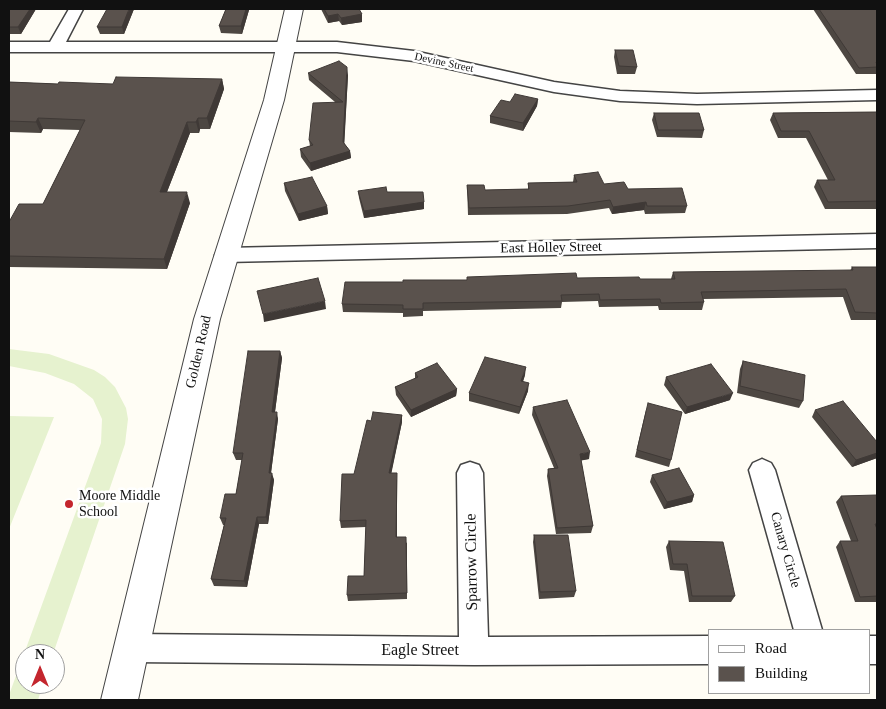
<!DOCTYPE html>
<style>
body{margin:0}
#map{position:relative;width:886px;height:709px;overflow:hidden;background:#fffdf5;font-family:Georgia,serif}
canvas{display:block}
.frame{position:absolute;inset:0;border:10px solid #111;pointer-events:none}
.legend{position:absolute;left:708px;top:629px;width:162px;height:65px;box-sizing:border-box;background:#fff;border:1px solid #a0a0a0;margin:0;padding:6px 9px;list-style:none;font-size:15px;color:#111}
.legend li{display:flex;align-items:center;gap:10px;height:25px}
.legend b{width:25px;border:1px solid #a0a0a0}
.north{position:absolute;left:15px;top:644px;width:50px;height:50px;box-sizing:border-box;background:#fff;border:1px solid #a0a0a0;border-radius:50%;rotate:0deg;font-size:14px;font-weight:700;line-height:20px;text-align:center;color:#111}
.north::after{content:'';display:block;margin:auto;width:18px;height:22px;background:#c4262e;clip-path:polygon(50% 0,100% 100%,50% 72%,0 100%)}
</style>
<div id="map">
<canvas width="886" height="709"></canvas>
<div class="frame"></div>
<ul class="legend">
<li><b style="height:6px;background:#fff"></b>Road</li>
<li><b style="height:14px;background:#5a524d"></b>Building</li>
</ul>
<div class="north">N</div>
</div>
<script>
const c = document.querySelector('canvas').getContext('2d');
c.lineJoin = 'round';
function fill(path, color) { c.fillStyle = color; c.fill(path, 'evenodd'); }
const shape = rows => new Path2D(rows.map(r => 'M' + r).join(''));
function trace(path, color, width, dash) { c.strokeStyle = color; c.lineWidth = width; c.lineCap = dash ? 'butt' : 'round'; c.setLineDash(dash || []); c.stroke(path); }
function write(font, color, halo, rows, align = 'center') {
  c.font = font + ' Georgia,serif'; c.lineWidth = 5; c.setLineDash([]); c.textBaseline = 'middle'; c.strokeStyle = halo; c.fillStyle = color; for (const [text, x, y, turn = 0] of rows) {
    c.save(); c.translate(x, y); c.rotate((+turn || 0) * Math.PI / 180); c.textAlign = isNaN(turn) ? turn : align; if (halo) c.strokeText(text, 0, 0); c.fillText(text, 0, 0); c.restore();
  }
}
fill(shape([
 [9,349,49,354,94,370,105,377,115,387,126,408,128,419,125,444,53,654,25,654,25,684,43,684,38,700,9,700,9,695,101,443,102,419,93,399,74,384,45,373,9,366],
 [9,416,54,417,9,529]
]), '#e6f2cf');
const minor = shape([
 [69,9,83,9,66,42,337,42,414,51,554,82,620,91,697,94,877,90,877,100,697,104,620,101,554,92,414,61,337,52,9,52,9,42,50,42,69,9],
 [877,234,877,248,225,262,218,260,215,255,218,250,225,248,877,234],
 [762,459,771,463,775,470,822,630,794,630,749,470,753,463,762,459],
 [470,462,479,465,483,473,488,637,710,636,710,664,474,665,131,662,121,658,116,648,121,638,131,634,459,637,457,473,461,465,470,462],
 [870,636,877,636,877,664,870,664,870,636]
]);
const tertiary = shape([
 [285,9,303,9,284,100,220,319,138,700,101,700,194,319,264,100,285,9]
]);
trace(minor, '#444', 3);
trace(tertiary, '#444', 2);
fill(minor, '#fff');
fill(tertiary, '#fff');
fill(shape([
 [9,9,36,9,21,34,9,34],
 [134,9,124,34,100,34,97,27],
 [226,9,255,9,255,10,249,10,242,34,221,33,219,26],
 [321,9,359,9,362,22,342,25,339,21,328,23],
 [813,9,877,9,877,72,876,74,856,74],
 [615,50,637,67,635,74,617,74,614,57],
 [308,73,348,75,344,143,350,151,351,158,311,171,301,157,300,149,310,146,309,140,335,102,309,80],
 [222,79,224,89,210,129,200,129,199,133,190,133,167,192,190,203,167,269,9,267,9,222,43,204,80,130,43,129,41,133,9,132,9,82,58,84,113,84],
 [538,99,537,106,523,131,490,123,490,116,510,102],
 [877,112,877,209,825,209,814,187,817,180,828,180,806,138,778,138,770,120,773,113],
 [654,113,704,130,702,138,657,137,652,120],
 [574,175,604,184,628,189,687,206,685,213,645,214,644,210,612,214,609,208,567,214,468,215,467,185,485,190,528,189,528,183,573,182],
 [284,183,327,206,328,214,299,221,285,191],
 [358,191,387,192,424,202,424,209,364,218,359,198],
 [852,267,877,267,877,320,851,320,843,297,703,299,704,302,702,310,659,310,658,306,599,307,598,301,562,302,561,308,423,311,423,316,403,317,403,313,343,312,342,304,403,282,577,278,640,279,671,279,673,272,850,271],
 [280,351,282,358,275,412,278,419,271,473,274,480,268,524,259,524,247,587,214,586,211,579,224,525,223,525,220,518,236,494,242,460,236,460,233,453],
 [743,361,803,401,799,408,737,393,740,369],
 [415,373,457,389,456,396,411,417,396,395,395,387,415,379],
 [525,375,523,382,528,391,519,414,469,401,469,393],
 [666,377,730,400,685,414,664,385],
 [533,407,589,459,581,460,593,526,591,533,556,534,547,476,548,469,554,468,532,415],
 [646,410,671,460,669,467,635,457],
 [815,410,877,442,877,458,852,467,812,417],
 [402,415,402,422,391,473,397,480,397,537,407,543,407,599,348,601,347,595,364,576,366,527,341,528,340,521,371,421],
 [652,475,694,495,692,502,664,509,650,482],
 [841,496,877,496,877,602,855,602,836,547,840,541,851,541,836,502],
 [534,535,576,591,574,597,539,599,533,542],
 [669,541,735,596,731,602,689,602,684,571,670,570,666,547]
]), '#4d4742');
fill(shape([
 [30,9,36,9,21,34,18,27],
 [129,9,134,9,124,34,122,27],
 [246,9,249,9,249,10,242,34,241,26],
 [338,14,339,21,328,23,328,16],
 [362,14,362,22,342,25,341,18],
 [347,67,348,75,344,150,343,142],
 [222,79,224,89,210,129,207,118],
 [538,99,537,106,523,131,523,123],
 [38,118,43,129,41,133,36,122],
 [198,118,200,129,199,133,196,122],
 [187,122,190,133,163,202,160,192],
 [350,151,351,158,311,171,310,163],
 [187,192,190,203,167,269,164,259],
 [424,202,424,209,364,218,364,211],
 [646,202,644,210,612,214,613,207],
 [327,206,328,214,299,221,298,214],
 [325,301,326,309,264,322,263,314],
 [280,351,282,358,274,419,272,412],
 [526,367,525,375,520,389,521,381],
 [529,383,528,391,519,414,520,407],
 [457,389,456,396,411,417,411,410],
 [733,393,730,400,685,414,687,407],
 [277,412,278,419,270,480,269,473],
 [402,415,402,422,390,480,389,473],
 [590,452,589,459,579,461,580,454],
 [877,453,877,458,852,467,856,460],
 [272,473,274,480,268,524,266,517],
 [397,473,397,544,396,537],
 [694,495,692,502,664,509,667,502],
 [257,517,259,524,247,587,244,581]
]), '#3f3936');
const building = shape([
 [9,9,30,9,18,27,9,27,9,9],
 [107,9,129,9,122,27,97,27,107,9],
 [226,9,246,9,241,26,219,26,226,9],
 [324,9,359,9,362,14,341,18,338,14,328,16,324,9],
 [819,9,877,9,877,62,876,62,877,65,877,67,859,68,819,9],
 [615,50,633,50,637,67,619,66,615,50],
 [339,61,347,67,343,142,350,151,310,163,300,149,313,145,309,140,313,103,343,102,308,73,339,61],
 [116,77,222,79,207,118,198,118,196,122,187,122,160,192,187,192,164,259,9,256,9,222,19,204,43,204,85,120,38,118,36,122,9,121,9,82,58,84,59,82,113,84,116,77],
 [515,94,538,99,523,123,490,116,501,100,510,102,515,94],
 [877,112,877,201,828,202,817,180,835,180,809,131,781,131,773,113,877,112],
 [654,113,699,113,704,130,658,130,654,113],
 [598,172,604,184,624,182,628,189,682,188,687,206,647,206,646,202,613,207,610,200,568,206,469,208,467,185,484,185,485,190,529,189,528,183,577,182,574,175,598,172],
 [312,177,327,206,298,214,284,183,312,177],
 [386,187,387,192,423,192,424,202,364,211,358,191,386,187],
 [852,267,877,267,877,313,855,312,846,289,701,292,704,302,661,303,660,299,600,300,599,294,561,295,562,301,423,303,423,309,403,309,403,305,342,304,345,282,403,282,403,280,467,280,467,277,576,273,577,278,639,277,640,279,675,279,673,272,853,270,852,267],
 [318,278,325,301,263,314,257,291,318,278],
 [248,351,280,351,272,412,277,412,269,473,272,473,266,517,257,517,244,581,211,579,226,518,220,518,225,494,236,494,243,453,233,453,248,351],
 [485,357,526,367,521,381,529,383,520,407,469,393,485,357],
 [743,361,805,375,803,401,740,386,743,361],
 [437,363,457,389,411,410,395,387,418,377,415,373,437,363],
 [711,364,733,393,687,407,666,377,711,364],
 [567,400,590,452,580,454,593,526,557,528,548,469,558,468,533,407,567,400],
 [843,401,877,442,877,453,856,460,815,410,843,401],
 [648,403,682,412,671,460,637,450,648,403],
 [373,412,402,415,389,473,397,473,396,537,406,537,407,593,347,595,348,576,364,576,366,520,340,521,342,474,354,474,367,420,371,421,373,412],
 [679,468,694,495,667,502,652,475,679,468],
 [877,495,877,524,875,524,877,529,877,596,860,597,840,541,858,541,841,496,877,495],
 [534,535,568,535,576,591,540,592,534,535],
 [669,541,723,542,735,596,692,596,687,564,673,564,669,541]
]);
fill(building, '#5a524d');
trace(building, '#3f3936', 1);
for (const [x, y, r, color] of [
 [69,504,5,"#c4262e"]
]) { const dot = new Path2D(); dot.arc(x, y, r, 0, 2 * Math.PI); c.fillStyle = color; c.fill(dot); trace(dot, '#fff', 2); }
write('11px', '#111', '#fff', [
 ["Devine Street",444,63,12]
]);
write('14px', '#111', '#fff', [
 ["East Holley Street",551,248,-1],
 ["Golden Road",199,352,-77],
 ["Canary Circle",785,550,74]
]);
write('14px', '#111', '#fff', [
 ["Moore Middle",79,496],
 ["School",79,512]
], 'left');
write('16px', '#111', '#fff', [
 ["Sparrow Circle",472,562,-91],
 ["Eagle Street",420,651]
]);
</script>
